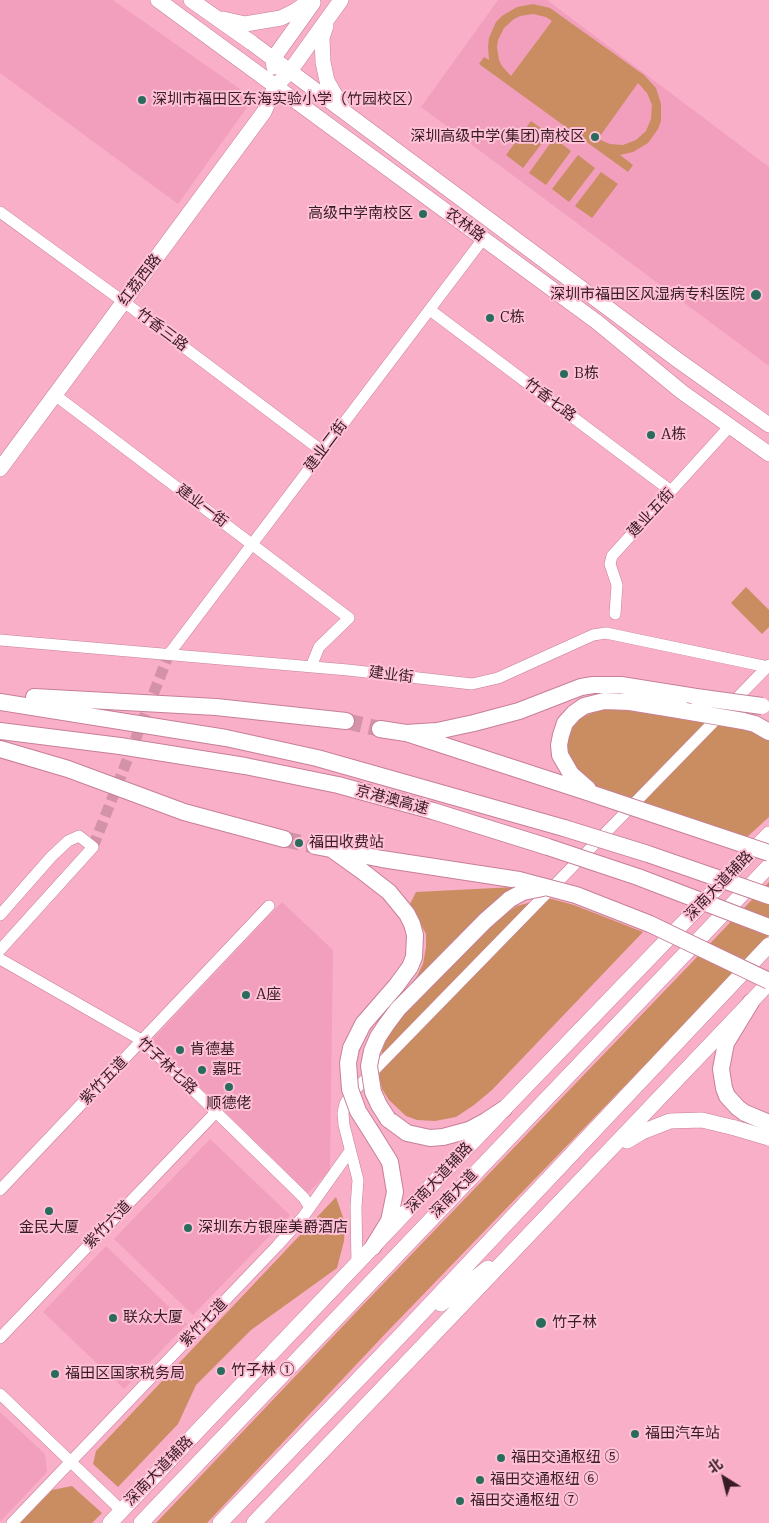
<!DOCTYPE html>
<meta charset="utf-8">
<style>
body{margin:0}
#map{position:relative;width:769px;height:1523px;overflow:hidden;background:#faafc9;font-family:"IBM Plex Serif","Noto Sans SC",serif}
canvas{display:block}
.north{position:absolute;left:699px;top:1453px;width:50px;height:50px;-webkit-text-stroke:4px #ffc1d6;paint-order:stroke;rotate:324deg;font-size:14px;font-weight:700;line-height:20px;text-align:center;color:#381c26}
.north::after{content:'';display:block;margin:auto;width:18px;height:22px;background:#381c26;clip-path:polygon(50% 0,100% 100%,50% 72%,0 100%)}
</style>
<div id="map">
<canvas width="769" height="1523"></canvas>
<div class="north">北</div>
</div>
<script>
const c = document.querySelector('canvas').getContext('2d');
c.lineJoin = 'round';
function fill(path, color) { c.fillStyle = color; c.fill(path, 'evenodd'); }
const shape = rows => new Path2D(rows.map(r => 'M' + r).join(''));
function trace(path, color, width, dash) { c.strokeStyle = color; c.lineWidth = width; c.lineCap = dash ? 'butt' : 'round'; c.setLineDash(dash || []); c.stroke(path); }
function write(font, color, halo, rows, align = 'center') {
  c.font = font + ' "IBM Plex Serif","Noto Sans SC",serif'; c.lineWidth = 4; c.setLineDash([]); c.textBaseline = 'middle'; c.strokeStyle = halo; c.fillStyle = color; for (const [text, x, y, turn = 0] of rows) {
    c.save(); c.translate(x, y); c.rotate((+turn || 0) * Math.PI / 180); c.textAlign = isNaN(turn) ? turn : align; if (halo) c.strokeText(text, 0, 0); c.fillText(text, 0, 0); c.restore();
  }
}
fill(shape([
 [0,0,113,0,247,94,248,106,178,204,0,73],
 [498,0,547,0,769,167,769,366,421,107],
 [282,902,333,950,330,1171,308,1193,152,1040],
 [210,1139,290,1215,193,1315,114,1239],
 [106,1246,187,1324,124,1389,43,1312],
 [0,1412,45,1454,47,1472,0,1522]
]), '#f29fbd');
fill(shape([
 [533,4,550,8,557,13,644,75,656,88,661,104,661,121,658,129,648,143,633,152,620,155,633,165,628,172,479,64,484,57,489,60,488,47,489,38,496,22,502,16,517,7],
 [533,14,546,17,552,21,511,76,502,66,499,60,497,47,498,40,504,28,514,19,520,16],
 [638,83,647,93,652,105,651,119,646,131,636,140,623,145,610,144,598,139],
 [531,121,549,134,523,168,506,155],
 [554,138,571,151,546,185,529,173],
 [578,155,595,168,569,202,552,189],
 [601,172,618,184,592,218,575,206],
 [746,587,769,610,769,627,762,634,731,603],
 [614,708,634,709,743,729,759,734,769,740,769,817,747,837,594,788,585,781,566,752,568,737,572,728,582,717,597,711],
 [769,882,769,935,700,1008,386,1333,207,1523,156,1523,360,1308],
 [515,887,505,893,495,902,403,996,417,976,423,964,426,947,426,934,410,904,416,892],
 [542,899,552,899,574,905,643,932,492,1090,474,1105,456,1117,435,1121,417,1120,406,1116,389,1100,382,1089,379,1076,382,1050,390,1032,410,1007,501,916,517,906],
 [336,1197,345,1223,344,1241,337,1268,251,1330,196,1385,178,1424,118,1487,93,1464,96,1451],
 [72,1486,102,1513,92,1523,20,1523,52,1490]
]), '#c98d61');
trace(shape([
 [93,847,169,654]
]), '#d392a8', 11, [11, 5.5]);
trace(shape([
 [346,721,380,729],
 [284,839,315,846]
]), '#d392a8', 16, [16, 8]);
const minor = shape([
 [0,212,124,302,322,451],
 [430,310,671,491],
 [55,395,349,618,319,647,311,667],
 [615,614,617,585,610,564,612,556,730,426],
 [0,640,348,670,472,684,498,678,593,635,606,633,768,667],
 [169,654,483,239],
 [0,915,51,857,68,841,79,836,93,847,0,950],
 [0,959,143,1041,295,1189,304,1198,309,1206],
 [0,1190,269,906],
 [357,1265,356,1207,358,1180,344,1125,343,1113,345,1104,350,1095,769,665],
 [0,1338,216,1112],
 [0,1394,122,1511],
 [12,1523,277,1246,303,1217,350,1151]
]);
const major = shape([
 [158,0,597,322,682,392,769,454],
 [191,0,252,43,679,361,769,425],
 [223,19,245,24,281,18,295,11,311,0],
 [326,26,322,38,323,62,327,81,342,107],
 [274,67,273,59,313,3],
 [0,469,264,112,275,87,290,71,341,0],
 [627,1141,642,1132,670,1121,702,1120,735,1128],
 [441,1304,488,1268],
 [110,1523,504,1109,769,834],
 [141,1523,769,866],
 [220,1523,402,1334,769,945],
 [254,1523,769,983]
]);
const highway = shape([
 [34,697,216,707,346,721],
 [0,702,226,738,317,758,564,828],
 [743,721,755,724,769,732],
 [380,729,406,733,593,794],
 [0,731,120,746,245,766,338,785,433,811,548,847],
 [406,733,437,731,474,723,519,711,581,687,593,685,621,685,696,697],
 [0,749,68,769,184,812,284,839],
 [588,789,571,774,560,755,559,745,561,735,565,723,574,713,584,706,604,701,630,702,685,711],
 [315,846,382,859,519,880],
 [330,848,362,871,389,892,407,914,412,924,415,935,414,957,410,967,396,986,363,1024,351,1048],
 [386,1025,398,1009,485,921,510,899],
 [745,1113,738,1108,727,1096,724,1088,721,1069,726,1043,751,1002],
 [388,1119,407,1133,430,1138,443,1137,469,1130,486,1121,504,1109],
 [372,1133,390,1162,395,1192,389,1221,373,1247]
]);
trace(minor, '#c77f99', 12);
trace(major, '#c77f99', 16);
trace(highway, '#c77f99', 18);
trace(minor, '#fff', 11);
trace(major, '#fff', 15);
trace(highway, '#fff', 16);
const majorBridge = shape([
 [735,1128,769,1138]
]);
const highwayBridge = shape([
 [696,697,762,706],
 [685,711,743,721],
 [593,794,769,853],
 [564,828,648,854,769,896],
 [548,847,638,877,769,927],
 [519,880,576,895,650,924,769,981],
 [510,899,523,892,543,888],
 [386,1025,378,1037,372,1051,369,1066,373,1092,379,1105,388,1119],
 [351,1048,348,1063,350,1089,358,1111,372,1133],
 [745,1113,769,1123]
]);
trace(majorBridge, '#c77f99', 16, []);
trace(highwayBridge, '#c77f99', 18, []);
trace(majorBridge, '#fff', 15);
trace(highwayBridge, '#fff', 16);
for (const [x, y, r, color] of [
 [142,100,5,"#296c5e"],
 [595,137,5,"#296c5e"],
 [423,214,5,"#296c5e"],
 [756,295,6,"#296c5e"],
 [490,318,5,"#296c5e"],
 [564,374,5,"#296c5e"],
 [651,435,5,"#296c5e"],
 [299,843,5,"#296c5e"],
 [246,995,5,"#296c5e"],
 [180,1050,5,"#296c5e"],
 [202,1070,5,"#296c5e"],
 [229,1087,5,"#296c5e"],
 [49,1211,5,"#296c5e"],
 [188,1228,5,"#296c5e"],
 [113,1318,5,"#296c5e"],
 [541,1323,6,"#296c5e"],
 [221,1371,5,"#296c5e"],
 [55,1374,5,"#296c5e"],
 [635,1434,5,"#296c5e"],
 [501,1458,5,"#296c5e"],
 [480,1480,5,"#296c5e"],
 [460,1501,5,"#296c5e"]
]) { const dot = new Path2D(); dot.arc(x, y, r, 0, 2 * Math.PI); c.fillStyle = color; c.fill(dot); trace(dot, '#ffc1d6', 2); }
write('15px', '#381c26', '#ffc1d6', [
 ["深圳市福田区东海实验小学（竹园校区）",152,100],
 ["深圳高级中学(集团)南校区",585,137,"right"],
 ["高级中学南校区",413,214,"right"],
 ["深圳市福田区风湿病专科医院",745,295,"right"],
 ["C栋",500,318],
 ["B栋",574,374],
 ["A栋",661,435],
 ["福田收费站",309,843],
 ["A座",256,995],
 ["肯德基",190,1050],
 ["嘉旺",212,1070],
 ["顺德佬",229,1104,"center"],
 ["金民大厦",49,1228,"center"],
 ["深圳东方银座美爵酒店",198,1228],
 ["联众大厦",123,1318],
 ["竹子林",552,1323],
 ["竹子林 ①",231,1371],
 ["福田区国家税务局",65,1374],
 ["福田汽车站",645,1434],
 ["福田交通枢纽 ⑤",511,1458],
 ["福田交通枢纽 ⑥",490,1480],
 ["福田交通枢纽 ⑦",470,1501]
], 'left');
write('15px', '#381c26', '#ffc1d6', [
 ["农林路",465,225,36],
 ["红荔西路",140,280,-53],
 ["竹香三路",162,330,37],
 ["竹香七路",550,400,37],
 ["建业二街",326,446,-53],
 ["建业一街",202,506,37],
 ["建业五街",651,513,-47],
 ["建业街",391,675,7],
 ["京港澳高速",392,800,15],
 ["深南大道辅路",719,886,-46],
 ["竹子林七路",167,1066,43],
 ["紫竹五道",104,1081,-46],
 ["深南大道辅路",439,1178,-47],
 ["深南大道",454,1194,-46],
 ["紫竹六道",108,1225,-46],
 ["紫竹七道",204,1323,-46],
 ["深南大道辅路",159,1471,-46]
]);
</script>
